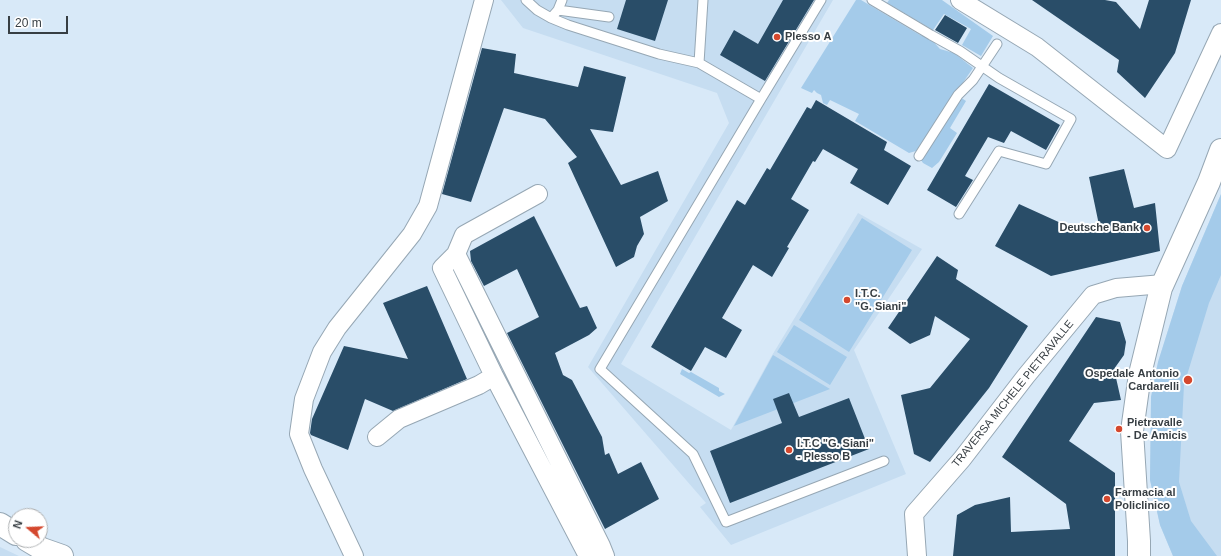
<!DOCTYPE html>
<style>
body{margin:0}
#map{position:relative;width:1221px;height:556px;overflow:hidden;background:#d8e9f8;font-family:Arial,sans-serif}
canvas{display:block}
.north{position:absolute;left:8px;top:508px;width:40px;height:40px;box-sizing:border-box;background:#fff;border:1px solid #afb2b4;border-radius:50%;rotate:289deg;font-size:11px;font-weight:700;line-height:16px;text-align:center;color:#373e43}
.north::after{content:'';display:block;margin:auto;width:14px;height:18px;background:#d4482e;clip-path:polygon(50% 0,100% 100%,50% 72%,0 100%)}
.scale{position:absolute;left:8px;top:16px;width:60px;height:18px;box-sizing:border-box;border:2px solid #373e43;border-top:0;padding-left:5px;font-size:12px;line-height:14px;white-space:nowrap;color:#373e43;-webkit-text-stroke:3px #fff;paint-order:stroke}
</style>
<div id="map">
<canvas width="1221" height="556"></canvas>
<div class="north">N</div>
<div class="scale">20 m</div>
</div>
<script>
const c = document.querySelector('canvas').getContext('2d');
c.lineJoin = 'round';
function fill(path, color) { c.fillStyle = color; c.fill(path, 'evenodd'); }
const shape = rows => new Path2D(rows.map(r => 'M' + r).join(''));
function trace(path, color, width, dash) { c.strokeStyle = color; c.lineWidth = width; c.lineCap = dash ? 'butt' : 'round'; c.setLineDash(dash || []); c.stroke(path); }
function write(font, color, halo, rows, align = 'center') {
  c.font = font + ' Arial,sans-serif'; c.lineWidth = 4; c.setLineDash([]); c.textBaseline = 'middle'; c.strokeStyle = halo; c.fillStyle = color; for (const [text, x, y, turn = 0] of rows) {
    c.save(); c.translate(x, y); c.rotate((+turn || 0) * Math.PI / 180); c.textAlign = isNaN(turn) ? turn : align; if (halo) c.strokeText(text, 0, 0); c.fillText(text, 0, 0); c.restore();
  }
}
fill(shape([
 [501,0,833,0,621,364,731,430,771,357,858,213,922,249,854,350,906,474,731,545,700,507,706,503,588,367,729,123,717,93,523,28],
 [1221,194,1221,556,1173,556,1160,525,1150,480,1151,397,1158,362,1182,286],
 [0,547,19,556,0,556]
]), '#c6ddf1');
fill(shape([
 [856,0,861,0,920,35,931,39,940,49,954,53,973,68,916,151,909,153,855,121,859,114,830,100,827,105,823,103,821,95,817,93,814,90,812,93,801,88],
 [889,0,942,0,993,36,981,56,962,45,971,29,944,14,933,30,887,3],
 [960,97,966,101,950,128,957,133,939,162,932,168,923,163,921,160],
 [1221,194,1221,275,1209,303,1184,385,1179,482,1191,521,1217,556,1173,556,1160,525,1150,480,1151,397,1158,362,1182,286],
 [862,218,912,250,849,352,799,320],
 [794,325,847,357,830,385,777,352],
 [773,355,830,389,734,426],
 [682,369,689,373,691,372,719,388,719,391,725,394,719,397,680,374]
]), '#a4cbea');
fill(shape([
 [626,0,668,0,655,41,617,29],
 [783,0,814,0,765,81,720,55,734,30,758,44],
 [1032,0,1105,0,1116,2,1140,29,1149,0,1191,0,1175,53,1145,98,1117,72,1119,60],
 [945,15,967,28,958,43,935,30],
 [482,48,516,54,514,73,578,87,584,66,626,77,613,132,590,129,621,185,658,171,668,201,640,217,644,234,637,246,634,257,616,267,568,163,577,157,545,119,504,108,471,202,442,194],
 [989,84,1060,125,1046,150,1011,131,1004,143,988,137,965,176,973,180,956,207,927,190],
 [816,100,887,142,884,150,911,166,888,205,850,183,858,169,823,149,815,162,813,161,791,199,809,210,787,247,789,248,772,277,753,265,722,318,742,330,726,358,705,347,691,371,651,347,737,200,745,205,767,168,770,170,807,107,811,109],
 [1124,169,1134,208,1155,203,1160,251,1051,276,995,246,1019,204,1063,224,1065,232,1099,225,1089,177],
 [534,216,580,308,587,306,597,328,589,335,555,353,563,375,572,380,602,437,605,455,609,453,618,474,641,462,659,499,605,529,507,333,539,317,517,269,484,286,471,261,470,251],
 [937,256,958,270,956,279,1028,326,989,388,930,462,914,454,901,395,930,388,970,339,935,316,930,335,910,344,888,328],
 [427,286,467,379,393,411,365,399,348,450,311,435,310,433,312,419,344,346,408,359,383,303],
 [1096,317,1120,322,1126,342,1124,355,1114,369,1121,400,1094,403,1069,441,1115,473,1115,556,953,556,957,515,975,505,1010,497,1011,532,1070,529,1066,504,1002,457],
 [789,393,799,417,849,398,869,449,730,503,710,451,782,423,773,399]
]), '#294d68');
const service = shape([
 [526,0,537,10,551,18],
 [703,0,699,63,761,99,600,369,693,454,726,522,884,461],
 [872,0,931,35,960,51,999,78,1071,119,1046,164,999,151,959,214],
 [558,10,562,0],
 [609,17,558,10,551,18,568,25,659,54,699,63],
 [761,99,821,0],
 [919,156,958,95,973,80,997,44]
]);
const minor = shape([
 [960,0,1037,47,1167,149,1221,33],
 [456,254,464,235,538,194],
 [377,437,399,419,479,385,494,376],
 [354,556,313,469,299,434,304,399,322,352,337,328,412,234,428,206,484,0],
 [588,556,494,376,442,268,456,254,601,546,605,556],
 [917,556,914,514,962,459,1026,376,1093,295,1116,288,1163,284]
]);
const secondary = shape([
 [0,524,16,534],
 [27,540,42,549,62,556],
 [1139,556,1139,541,1132,431,1140,374,1161,288,1209,182,1221,150]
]);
trace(service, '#96a7b4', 11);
trace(minor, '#96a7b4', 20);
trace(secondary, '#96a7b4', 24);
trace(service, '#fff', 9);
trace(minor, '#fff', 18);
trace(secondary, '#fff', 22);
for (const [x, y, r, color] of [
 [777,37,4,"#d4482e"],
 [1147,228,4,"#d4482e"],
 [847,300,4,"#d4482e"],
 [1188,380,5,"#d4482e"],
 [1119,429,4,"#d4482e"],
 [789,450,4,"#d4482e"],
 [1107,499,4,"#d4482e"]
]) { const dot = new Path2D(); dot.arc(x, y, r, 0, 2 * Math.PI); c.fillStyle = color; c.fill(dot); trace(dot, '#fff', 1.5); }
write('bold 11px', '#373e43', '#fff', [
 ["Plesso A",785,37],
 ["Deutsche Bank",1139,228,"right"],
 ["I.T.C.",855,294],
 ["\"G. Siani\"",855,307],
 ["Ospedale Antonio",1179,374,"right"],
 ["Cardarelli",1179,387,"right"],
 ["Pietravalle",1127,423],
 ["- De Amicis",1127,436],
 ["I.T.C \"G. Siani\"",797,444],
 ["- Plesso B",797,457],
 ["Farmacia al",1115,493],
 ["Policlinico",1115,506]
], 'left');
write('11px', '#373e43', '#fff', [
 ["TRAVERSA MICHELE PIETRAVALLE",1013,394,-51]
]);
</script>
